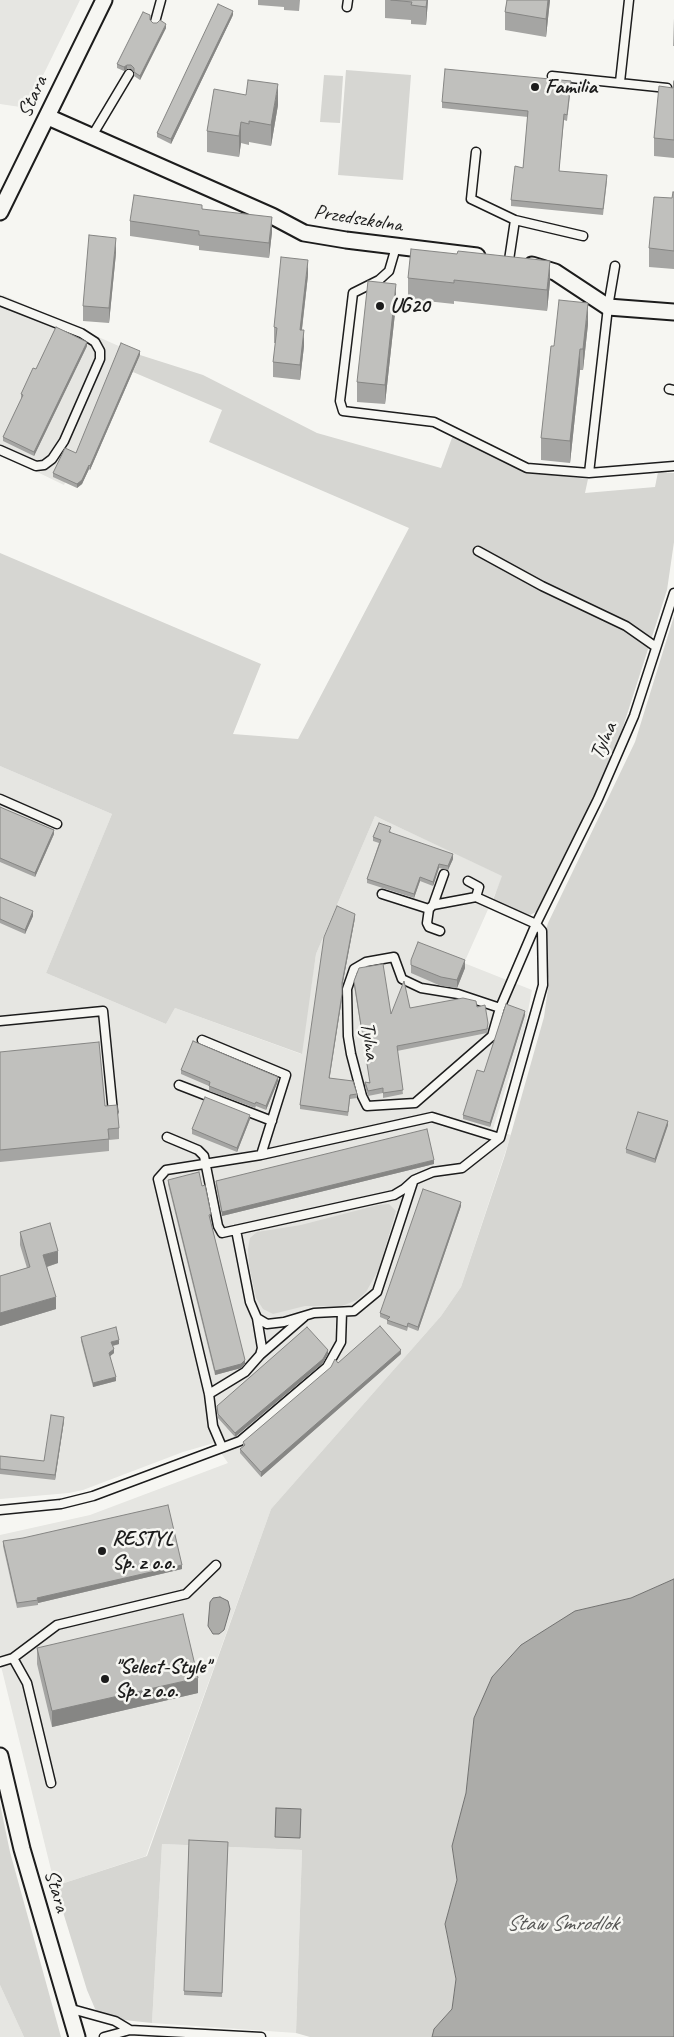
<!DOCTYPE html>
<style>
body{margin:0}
canvas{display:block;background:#f6f6f2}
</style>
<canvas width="674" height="2037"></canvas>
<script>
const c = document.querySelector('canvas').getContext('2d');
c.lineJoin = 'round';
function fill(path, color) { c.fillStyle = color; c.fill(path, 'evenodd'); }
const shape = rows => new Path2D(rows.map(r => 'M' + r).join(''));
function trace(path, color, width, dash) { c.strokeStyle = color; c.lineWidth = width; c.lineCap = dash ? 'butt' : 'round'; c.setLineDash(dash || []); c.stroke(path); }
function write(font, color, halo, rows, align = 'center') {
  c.font = font + ' Caveat,sans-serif'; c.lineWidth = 5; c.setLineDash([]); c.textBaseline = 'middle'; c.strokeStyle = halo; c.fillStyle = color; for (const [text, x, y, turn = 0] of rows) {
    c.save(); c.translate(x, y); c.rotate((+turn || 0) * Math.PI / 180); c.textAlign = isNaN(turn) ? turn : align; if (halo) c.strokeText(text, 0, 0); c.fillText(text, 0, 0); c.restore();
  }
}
fill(shape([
 [0,0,80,0,27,108,0,104],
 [3,295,121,347,64,485,0,454,0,301],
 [0,766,112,814,46,973,166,1024,175,1008,301,1054,316,954,375,816,503,876,464,963,532,990,525,1027,493,1129,511,1135,461,1287,441,1316,271,1509,146,1856,55,1886,0,1662,0,1535,90,1515,228,1463,214,1443,183,1452,83,1490,69,1493,0,1499],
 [162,1844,302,1850,296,2033,152,2023],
 [0,1985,24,2037,0,2037]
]), '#e6e6e2');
fill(shape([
 [346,70,411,75,403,180,338,175],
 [324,75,343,76,340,123,320,122],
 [140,355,203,375,317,433,441,468,453,435,526,472,588,479,585,493,655,487,658,472,674,473,674,542,667,590,622,730,584,819,550,891,536,912,530,915,523,913,493,900,502,876,375,816,316,954,302,1054,175,1008,166,1024,46,973,112,814,0,766,0,553,261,664,233,734,298,739,409,528,209,442,222,410,133,372],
 [674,616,674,1579,631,1598,575,1611,474,1718,466,1793,452,1846,457,1880,445,1924,456,1979,452,2009,434,2029,432,2037,310,2037,296,2033,302,1850,162,1844,152,2023,105,2018,96,2011,87,1990,55,1886,147,1856,271,1509,441,1316,461,1287,505,1155,544,1017,549,981,546,967,544,937,548,923,635,742],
 [389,1204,396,1211,379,1269,366,1292,357,1300,342,1306,305,1306,273,1314,263,1309,256,1298,249,1265,248,1249,250,1238,257,1232,301,1225,378,1205],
 [0,1804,10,1852,61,2037,24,2037,0,1985]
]), '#d6d6d2');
const water = shape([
 [674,1579,674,2037,432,2037,434,2029,452,2009,456,1979,445,1924,457,1880,452,1846,466,1793,474,1718,492,1677,521,1645,575,1611,631,1598,674,1579],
 [220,1597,228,1601,230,1609,224,1630,219,1634,213,1634,208,1626,210,1602,213,1598,220,1597],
 [276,1808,301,1809,300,1838,275,1837,276,1808]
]);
fill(water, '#acaca9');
trace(water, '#727271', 1);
const service = shape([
 [347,7,348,0],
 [155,22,161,0],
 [552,76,667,88],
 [620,82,629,0],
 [92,136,129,74],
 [476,152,471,199,515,220],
 [396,247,389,271,379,280,353,293,340,401,343,411,434,422,527,468,589,473,608,307,615,266],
 [509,260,515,220,583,236],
 [0,301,81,333,95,342,100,351,100,359,64,441,52,459,44,465,36,466,0,450],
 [669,389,674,390],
 [589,473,674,466],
 [478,551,542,586,626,626,656,647],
 [0,799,57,824],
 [444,874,433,905,476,897],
 [382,894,429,909,433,905],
 [429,909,427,923,429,927,440,931],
 [500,1008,458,994,421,988,402,979,394,957,366,962,354,969,347,989,348,1036,351,1054,362,1096,367,1106,415,1103,492,1036,500,1008,536,924,598,799,634,716,674,593],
 [0,1021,103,1011,113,1112],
 [202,1040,286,1075,261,1155],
 [179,1085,272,1121],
 [167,1137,198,1150,204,1156,218,1226,222,1233,394,1195,404,1189,414,1180,433,1172,462,1168,500,1138,543,985,542,931,536,924,476,897,479,887,468,881],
 [236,1230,250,1302,257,1318,267,1324,284,1322,314,1313,354,1311,377,1292,413,1182],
 [260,1355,304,1317],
 [209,1394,245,1372,260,1355,262,1348,257,1318],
 [222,1447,213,1426,209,1394,158,1179,166,1170,261,1155,432,1117,500,1138],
 [0,1510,61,1504,93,1496,240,1441,327,1367,341,1342,342,1312],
 [13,1658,27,1683,51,1783],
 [0,1662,13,1658,57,1625,186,1594,216,1565],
 [68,2008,115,2021,130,2030,104,2037],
 [130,2030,261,2037]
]);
const minor = shape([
 [48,117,272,216,304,233,346,240,477,256],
 [0,212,104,0],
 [532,265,555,272,608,307,674,312],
 [0,1756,22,1849,77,2037]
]);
trace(service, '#1c1c1c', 11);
trace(minor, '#1c1c1c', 19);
trace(service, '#f6f6f2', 8);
trace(minor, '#f6f6f2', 15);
fill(shape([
 [258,0,300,0,299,11,284,10,284,7,258,5],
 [385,0,428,0,426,25,411,24,411,20,385,18],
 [507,0,550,0,546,37,505,30,505,12],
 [233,15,171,144,157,137,157,133],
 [674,18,674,46,673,46],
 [150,20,153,23,166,28,140,80,134,76,134,72,131,69,127,69,124,71,117,68,117,64],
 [674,81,674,158,654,156,654,138,673,88],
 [571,87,567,121,564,120,559,171,607,181,603,215,511,206,511,200,523,168,528,117,442,108,442,102],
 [278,105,271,146,249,142,249,145,241,143,239,157,207,152,207,131],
 [674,192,674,269,649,267,649,248,672,198],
 [202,209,272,232,269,258,199,250,199,246,130,236,130,221],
 [116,253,109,323,83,321,83,306],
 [308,275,302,330,304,346,300,380,273,377,273,362,276,343,274,343,274,327],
 [408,278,550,282,547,311,454,301,454,304,408,299],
 [396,304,385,404,357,402,357,382],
 [588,324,583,370,580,370,570,463,541,460,541,438,554,346],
 [87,346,34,456,3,441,3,437,22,398,21,398,21,394,36,369],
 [140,355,90,470,89,469,82,484,77,488,53,477,53,473,76,453],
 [0,807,54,834,35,877,0,862],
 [391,831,390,833,453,859,448,870,439,868,433,886,420,881,414,898,367,883,367,879,379,843,373,841,373,837],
 [0,897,33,916,25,934,0,923],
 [355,918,342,987,342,998,329,1078,357,1094,357,1098,350,1099,348,1116,300,1109,300,1105],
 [411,960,465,968,457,988,441,986,411,973],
 [354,981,391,1014,410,1008,488,1028,487,1033,397,1051,403,1094,383,1098,383,1093,368,1096,365,1087,365,1082,370,1082,354,986],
 [525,1015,490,1127,463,1119,463,1115],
 [0,1052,105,1106,119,1128,119,1139,109,1140,109,1151,0,1162],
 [181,1070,278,1081,266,1110,256,1106,255,1108,209,1091,209,1086,181,1074],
 [250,1119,237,1152,192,1134,192,1129],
 [668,1125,655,1163,626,1153,626,1149],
 [434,1164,222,1216,216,1185,216,1181],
 [168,1180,211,1218,210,1218,245,1364,241,1368,215,1375,168,1184],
 [461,1206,418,1331,408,1327,407,1331,387,1324,387,1320,380,1317,380,1313],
 [20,1232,58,1263,47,1267,56,1309,0,1326,0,1276,27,1268,20,1245],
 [81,1337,119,1344,113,1346,114,1353,110,1356,116,1381,93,1387,81,1341],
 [328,1354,323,1363,235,1437,218,1418,217,1406],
 [401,1354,261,1477,240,1453,240,1449,243,1447,243,1442,338,1363],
 [64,1421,55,1480,0,1474,0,1456,44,1461],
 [3,1541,182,1569,38,1603,38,1605,17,1608,3,1546],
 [37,1648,198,1693,52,1727,37,1664],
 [189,1840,228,1842,222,1997,184,1995]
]), '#a5a5a3');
fill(shape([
 [427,0,428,0,426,25,426,7],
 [548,0,550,0,546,37,546,19],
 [233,11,233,15,171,144,171,139],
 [166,24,166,28,140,80,140,76],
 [127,65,127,69,124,71,124,67],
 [278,84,278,105,271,146,271,125],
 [241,122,241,143,239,157,239,136],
 [272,217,272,232,269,258,269,243],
 [116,238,116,253,109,323,109,308],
 [308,260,308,275,300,345,300,330],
 [550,261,550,282,547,311,547,290],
 [396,284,396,304,385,404,385,385],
 [588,303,588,324,583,370,583,349],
 [304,330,304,346,300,380,300,365],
 [87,342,87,346,34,456,34,452],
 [580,349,580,370,570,463,570,441],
 [140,351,140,355,90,470,90,466],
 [89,465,89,469,82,484,77,488,77,484],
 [54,830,54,834,35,877,35,873],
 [453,854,453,859,448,870,448,866],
 [439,864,439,868,433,886,433,882],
 [420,877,420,881,414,898,414,894],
 [33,911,33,916,25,934,25,930],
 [355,914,355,918,342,987,342,983],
 [465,960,465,968,457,988,457,980],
 [342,994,342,998,329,1082,329,1078],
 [525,1011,525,1015,490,1127,490,1123],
 [278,1077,278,1081,266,1110,266,1106],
 [250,1115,250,1119,237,1152,237,1148],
 [668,1121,668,1125,655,1163,655,1159],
 [434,1160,434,1164,222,1216,222,1212],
 [461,1202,461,1206,418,1331,418,1327],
 [58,1251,58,1263,43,1268,43,1255],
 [56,1297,56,1309,0,1326,0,1313],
 [119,1340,119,1344,111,1346,111,1342],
 [114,1349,114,1353,109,1357,109,1353],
 [328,1350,328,1354,323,1363,235,1437,235,1433],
 [401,1350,401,1354,261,1477,261,1472],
 [245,1360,245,1364,241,1368,215,1375,215,1371],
 [116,1377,116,1381,93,1387,93,1383],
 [64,1417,64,1421,55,1480,55,1475],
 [182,1565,182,1569,38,1603,37,1598],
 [198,1678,198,1693,52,1727,52,1711]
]), '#868684');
const building = shape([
 [391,0,427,0,426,7,411,5,412,2,391,0],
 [507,0,548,0,546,19,505,12,507,0],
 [218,4,233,11,171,139,157,133,218,4],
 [143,12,150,15,150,20,153,23,157,23,160,20,166,24,140,76,134,72,134,68,131,65,127,65,124,67,117,64,143,12],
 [445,69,571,81,567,115,564,114,559,171,607,175,603,209,511,200,515,166,523,168,528,111,442,102,445,69],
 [248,80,278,84,271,125,249,121,249,124,241,122,239,136,207,131,214,89,246,95,248,80],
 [674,81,674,140,654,138,659,86,673,88,674,81],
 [673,192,674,192,674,251,649,248,654,197,672,198,673,192],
 [134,195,202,205,202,209,272,217,269,243,199,235,199,231,130,221,134,195],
 [89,235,116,238,109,308,83,306,89,235],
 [411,249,457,254,458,251,550,261,547,290,454,280,454,283,408,278,411,249],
 [281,257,308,260,300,330,304,330,300,365,273,362,277,328,274,327,281,257],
 [368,281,396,284,385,385,357,382,368,281],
 [559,300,588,303,583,349,580,349,570,441,541,438,551,346,554,346,559,300],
 [56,327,87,342,34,452,3,437,23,395,21,394,33,368,36,369,56,327],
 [121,343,140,351,90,466,89,465,82,480,77,484,53,473,65,448,76,453,121,343],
 [0,807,54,830,35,873,0,858,0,807],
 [379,823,391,827,389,832,453,854,448,866,439,864,433,882,420,877,414,894,367,879,381,840,373,837,379,823],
 [0,897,33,911,25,930,0,919,0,897],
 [337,906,355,914,342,983,342,994,329,1078,353,1081,357,1094,350,1095,348,1112,300,1105,324,937,337,906],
 [418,942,465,960,457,980,441,977,411,965,411,960,418,942],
 [383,964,391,1014,404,981,410,1008,463,998,476,1001,477,1007,485,1005,488,1023,487,1029,397,1046,403,1090,383,1093,383,1088,368,1091,365,1082,370,1083,354,981,359,968,383,964],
 [506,1004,525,1011,490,1123,463,1115,477,1070,484,1072,506,1004],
 [193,1041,278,1077,266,1106,256,1102,255,1104,209,1086,210,1082,181,1070,193,1041],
 [99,1042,105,1106,117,1105,119,1128,108,1129,109,1139,0,1150,0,1052,99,1042],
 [205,1097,250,1115,237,1148,192,1129,205,1097],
 [638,1112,668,1121,655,1159,626,1149,638,1112],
 [427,1129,434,1160,222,1212,216,1181,427,1129],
 [199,1172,202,1186,205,1185,211,1214,209,1215,245,1360,241,1364,215,1371,168,1180,199,1172],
 [423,1189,461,1202,418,1327,408,1323,407,1327,387,1320,390,1317,380,1313,423,1189],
 [50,1223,58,1251,43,1255,56,1297,0,1313,0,1276,30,1267,20,1232,50,1223],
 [380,1326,401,1350,261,1472,240,1449,245,1445,243,1442,331,1367,335,1359,338,1363,380,1326],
 [116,1327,119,1340,111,1342,114,1349,109,1353,116,1377,93,1383,81,1337,116,1327],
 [307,1327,328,1350,323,1359,235,1433,218,1414,217,1406,307,1327],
 [51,1415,64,1417,55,1475,0,1469,0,1456,44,1461,51,1415],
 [168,1505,182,1565,37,1598,38,1600,17,1603,3,1541,23,1538,168,1505],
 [183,1614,198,1678,52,1711,37,1648,183,1614],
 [189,1840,228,1842,222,1993,184,1991,189,1840]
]);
fill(building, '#c0c0bd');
trace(building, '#868684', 1);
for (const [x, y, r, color] of [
 [535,87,5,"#1c1c1c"],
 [380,306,5,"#1c1c1c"],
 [102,1551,5,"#1c1c1c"],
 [105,1679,5,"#1c1c1c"]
]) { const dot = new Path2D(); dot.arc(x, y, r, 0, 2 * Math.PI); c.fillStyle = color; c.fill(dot); trace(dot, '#f6f6f2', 2); }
write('bold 21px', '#1c1c1c', '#f6f6f2', [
 ["Familia",545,87],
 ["UG20",390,306],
 ["RESTYL",112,1539],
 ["Sp. z o.o.",112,1563],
 ["\"Select-Style\"",115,1667],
 ["Sp. z o.o.",115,1691]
], 'left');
write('21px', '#1c1c1c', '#f6f6f2', [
 ["Stara",33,97,-65],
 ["Przedszkolna",358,219,9],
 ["Tylna",604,741,-66],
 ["Tylna",369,1041,82],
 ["Stara",56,1891,74]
]);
write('italic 22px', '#565654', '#f6f6f2', [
 ["Staw Smrodlok",562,1924]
]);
</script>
